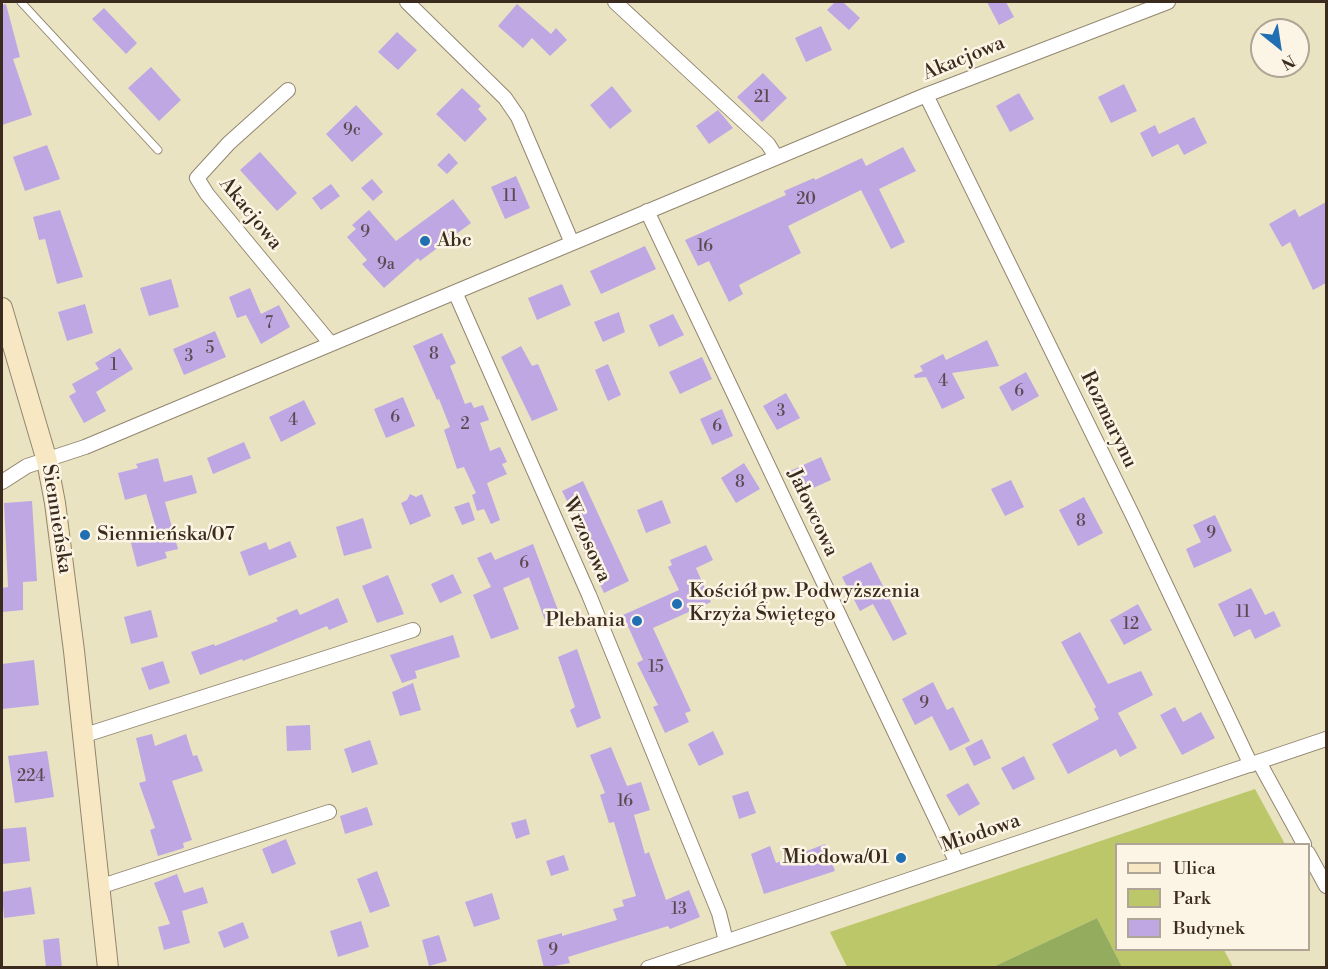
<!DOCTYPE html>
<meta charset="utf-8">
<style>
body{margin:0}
#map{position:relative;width:1328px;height:969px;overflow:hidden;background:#eae3c2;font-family:"Libre Bodoni",serif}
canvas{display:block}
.frame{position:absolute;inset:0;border:3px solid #3b2a1e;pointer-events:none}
.legend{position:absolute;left:1115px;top:843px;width:195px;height:108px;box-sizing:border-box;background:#fcf5e5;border:2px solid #afa495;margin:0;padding:8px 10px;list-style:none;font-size:18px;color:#3b2a1e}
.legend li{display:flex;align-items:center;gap:12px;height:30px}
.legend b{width:30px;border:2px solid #afa495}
.north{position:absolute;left:1250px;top:18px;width:60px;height:60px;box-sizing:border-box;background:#fcf5e5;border:2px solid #afa495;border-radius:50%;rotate:150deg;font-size:16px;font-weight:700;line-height:24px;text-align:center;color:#3b2a1e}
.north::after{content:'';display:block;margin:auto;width:21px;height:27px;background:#1f6fb2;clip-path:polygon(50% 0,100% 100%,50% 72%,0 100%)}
</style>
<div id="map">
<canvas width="1328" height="969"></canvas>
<div class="frame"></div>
<ul class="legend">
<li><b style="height:8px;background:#f7e8c3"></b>Ulica</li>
<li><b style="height:16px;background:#bbc769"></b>Park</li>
<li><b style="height:16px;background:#bfa7e3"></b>Budynek</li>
</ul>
<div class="north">N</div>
</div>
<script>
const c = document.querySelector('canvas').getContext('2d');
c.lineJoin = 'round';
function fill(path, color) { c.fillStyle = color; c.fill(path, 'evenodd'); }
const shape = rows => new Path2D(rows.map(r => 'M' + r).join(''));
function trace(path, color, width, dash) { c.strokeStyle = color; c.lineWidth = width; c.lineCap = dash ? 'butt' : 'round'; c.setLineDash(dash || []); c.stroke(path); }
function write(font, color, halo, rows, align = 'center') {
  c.font = font + ' "Libre Bodoni",serif'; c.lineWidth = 5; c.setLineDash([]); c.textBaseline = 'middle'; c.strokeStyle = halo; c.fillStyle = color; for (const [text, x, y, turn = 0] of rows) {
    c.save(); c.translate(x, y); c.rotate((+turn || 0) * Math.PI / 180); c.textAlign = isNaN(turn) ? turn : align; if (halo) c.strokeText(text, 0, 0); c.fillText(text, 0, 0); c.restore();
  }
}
fill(shape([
 [1255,789,1285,844,1116,844,1116,950,1224,950,1233,967,1122,967,1097,918,993,967,847,967,830,932]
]), '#bbc769');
fill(shape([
 [1097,918,1122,967,993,967]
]), '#94ac5d');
fill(shape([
 [835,2,843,2,860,18,849,30,827,10],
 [987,2,1006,2,1014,17,999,25],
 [6,4,20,57,13,59,32,115,2,125,2,5],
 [517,4,551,34,556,28,567,40,550,56,532,38,523,48,498,26],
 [104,8,137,43,126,54,92,19],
 [821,26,832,50,806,62,795,38],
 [397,32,417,50,398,70,378,52],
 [151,67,181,100,159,121,128,88],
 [763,73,787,98,762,122,737,97],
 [1124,84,1137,111,1111,123,1098,97],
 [612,86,632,111,610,129,590,105],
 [462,88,481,106,478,109,487,119,465,142,436,114],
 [1019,93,1034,119,1010,132,996,106],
 [356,105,383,134,352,162,326,134],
 [718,110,733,128,709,144,696,126],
 [1194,117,1207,143,1184,155,1178,144,1152,157,1140,133,1155,125,1159,134],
 [47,145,60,179,25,191,13,157],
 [903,147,916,171,879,189,905,242,891,249,861,190,788,226,801,253,739,285,743,294,729,302,709,261,698,266,685,240,786,195,784,191,814,178,815,180,862,158,866,166],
 [260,152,297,193,277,211,240,170],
 [449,153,458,163,447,174,437,165],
 [516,176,530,208,505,219,491,187],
 [372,179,383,192,373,201,361,188],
 [331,184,340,196,321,210,312,198],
 [453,199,471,223,420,261,418,258,384,288,362,264,367,260,347,237,356,229,352,225,369,210,396,241],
 [1326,202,1326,283,1313,290,1290,242,1282,247,1269,224,1295,209,1299,217],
 [60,210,83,277,57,284,45,239,39,240,33,217],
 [645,246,656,269,601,294,590,271],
 [171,279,179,307,149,316,140,288],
 [562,284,571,305,537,320,528,298],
 [250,288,261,314,279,305,290,327,261,344,246,315,237,318,229,297],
 [85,304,93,333,67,341,58,312],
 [619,312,625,332,603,342,594,322],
 [673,314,684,335,659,347,649,325],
 [215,331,226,357,184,375,173,349],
 [442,333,456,363,450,366,465,404,471,402,474,408,483,405,489,420,480,423,490,451,500,447,507,462,502,464,507,474,487,483,500,520,491,524,484,509,477,511,472,495,476,493,464,467,457,469,444,430,450,427,439,399,437,400,413,346],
 [987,340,999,366,952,373,965,398,942,409,926,377,915,378,914,375,923,371,920,366,943,354,946,360],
 [521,346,532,366,538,364,558,410,532,421,501,357],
 [120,348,133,369,96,392,106,411,84,423,69,396,76,392,72,384,99,369,95,363],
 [702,357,712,379,680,394,669,372],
 [608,364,621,395,608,401,595,370],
 [1026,372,1039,396,1012,411,999,387],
 [786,393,800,418,777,430,763,406],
 [403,397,415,426,386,438,374,409],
 [304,400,316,424,281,442,269,417],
 [722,409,733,436,712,445,700,419],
 [244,442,251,458,213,474,207,458],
 [821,457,831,480,800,494,790,471],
 [158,458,164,482,192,475,197,493,165,502,178,549,165,552,167,558,137,567,130,539,157,531,146,494,125,500,118,473,138,468,136,464],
 [744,463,760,489,736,503,721,478],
 [1011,480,1024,507,1005,516,991,489],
 [583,481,629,581,604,593,575,532,581,529,562,491],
 [410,494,416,497,422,494,431,516,410,525,401,503,407,500],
 [1084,497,1103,533,1078,546,1059,510],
 [662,500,671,523,646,533,637,510],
 [32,501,37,581,23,582,23,610,2,612,2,588,8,587,4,503],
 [469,502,475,520,462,525,454,507],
 [1215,515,1232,551,1194,568,1186,549,1201,542,1193,525],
 [363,518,372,548,344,556,336,527],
 [290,541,297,557,249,576,240,552,266,542,269,550],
 [533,544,561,618,546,623,529,577,503,588,519,629,491,639,473,595,491,587,477,558,491,552,495,560],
 [706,545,713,560,696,568,711,602,653,628,691,711,685,713,689,722,665,733,653,707,658,705,637,663,643,660,623,615,679,590,668,567,672,565,670,560],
 [871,562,907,634,893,641,873,604,860,611,842,577],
 [453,574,462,593,440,603,431,584],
 [388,575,404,614,377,623,362,586],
 [1251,588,1265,615,1274,611,1281,626,1255,639,1250,629,1234,637,1218,604],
 [338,598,348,622,329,630,327,626,243,661,242,659,200,675,191,652,214,644,215,646,278,621,276,618,297,609,300,615],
 [1138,604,1152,630,1124,645,1110,620],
 [151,610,158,637,131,644,124,617],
 [1080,632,1108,684,1141,671,1153,695,1118,713,1137,748,1120,757,1116,749,1068,774,1052,744,1099,719,1094,709,1096,707,1061,642],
 [453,635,460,657,415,671,417,678,402,683,390,655],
 [577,649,601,718,577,728,570,710,575,707,558,657],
 [34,660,39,705,2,709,2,664],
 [163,661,170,683,149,690,141,668],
 [933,682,947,710,953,707,970,741,950,751,932,716,915,725,902,699],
 [413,683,421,710,400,716,392,692],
 [1175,707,1183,722,1201,712,1215,738,1182,755,1160,715],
 [310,725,311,750,287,751,286,726],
 [713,731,724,754,699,766,688,744],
 [152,734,155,746,186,734,193,756,197,755,203,771,172,781,192,840,183,843,184,848,158,856,150,830,155,828,139,783,146,781,136,738],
 [982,739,991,758,974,766,965,748],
 [370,740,378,764,352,773,344,749],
 [611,747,627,786,641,782,650,810,634,815,645,854,649,852,666,900,689,890,700,917,670,929,668,926,568,957,570,963,544,968,537,940,562,933,562,936,617,920,613,909,624,906,622,900,636,896,614,822,609,823,600,795,605,793,590,755],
 [47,751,54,797,15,803,8,756],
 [1024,756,1035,779,1013,790,1001,768],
 [968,783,980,804,959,816,946,795],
 [748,791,756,813,739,819,732,796],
 [367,807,373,825,345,834,340,816],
 [526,819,530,834,516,839,511,823],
 [26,827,30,861,2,864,2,829],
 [286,839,296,864,272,874,262,849],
 [825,844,835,871,764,894,751,854,770,846,776,863],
 [564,855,569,870,551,876,546,861],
 [377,871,390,906,370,913,357,879],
 [177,874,184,893,203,887,208,903,182,911,190,943,164,950,158,927,170,924,154,883],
 [31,887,35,914,4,918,2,892],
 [492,893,500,919,474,927,465,902],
 [361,921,369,947,338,957,330,931],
 [243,922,249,938,224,948,218,932],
 [439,935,447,961,429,966,422,940],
 [59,938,62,968,46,968,43,940]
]), '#bfa7e3');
const lane = shape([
 [21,2,158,150]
]);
const street = shape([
 [407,2,505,98,518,117,572,243],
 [615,2,768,144,776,157],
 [288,90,229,143,197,178,207,194,331,344],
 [926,95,1133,516,1251,765],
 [647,211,957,863],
 [455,292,589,595,719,913,726,941],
 [2,482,27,466,85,447,926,95,1168,2],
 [82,736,413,630],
 [1259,762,1304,844],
 [1308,853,1326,886],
 [99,887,329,812],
 [648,968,1326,739]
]);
const secondary = shape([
 [2,308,47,461,55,503,74,651,108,968]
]);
trace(lane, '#928670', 9);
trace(street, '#928670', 16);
trace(secondary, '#928670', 22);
trace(lane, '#fff', 7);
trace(street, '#fff', 14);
trace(secondary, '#f7e8c3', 20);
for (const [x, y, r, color] of [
 [425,241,6,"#1f6fb2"],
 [85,535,6,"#1f6fb2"],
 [677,604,6,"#1f6fb2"],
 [637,621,6,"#1f6fb2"],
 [901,858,6,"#1f6fb2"]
]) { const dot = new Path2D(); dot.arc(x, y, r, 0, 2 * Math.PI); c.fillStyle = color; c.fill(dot); trace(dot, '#fcf5e5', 2); }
write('16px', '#5c494f', null, [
 ["21",762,98],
 ["9c",352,131],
 ["11",510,197],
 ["20",806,200],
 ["9",365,233],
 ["16",705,247],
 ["9a",386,265],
 ["7",269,324],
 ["5",210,349],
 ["8",434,355],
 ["3",189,357],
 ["1",114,366],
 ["4",943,382],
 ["6",1019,392],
 ["3",781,412],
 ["6",395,418],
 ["4",293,421],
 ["2",465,425],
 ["6",717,427],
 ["8",740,483],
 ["8",1081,522],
 ["9",1211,534],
 ["6",524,564],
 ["11",1243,613],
 ["12",1131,625],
 ["15",656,668],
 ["9",924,704],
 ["224",31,777],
 ["16",625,802],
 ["13",679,910],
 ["9",553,951]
]);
write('20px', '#3b2a1e', '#fcf5e5', [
 ["Akacjowa",964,59,-22],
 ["Akacjowa",250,214,51],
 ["Rozmarynu",1108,420,64],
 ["Jałowcowa",812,513,65],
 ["Siennieńska",56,519,81],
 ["Wrzosowa",586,540,66],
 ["Miodowa",981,834,-19]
]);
write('20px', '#3b2a1e', '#fcf5e5', [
 ["Abc",437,241],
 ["Siennieńska/07",97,535],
 ["Kościół pw. Podwyższenia",689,592],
 ["Krzyża Świętego",689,615],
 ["Plebania",625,621,"right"],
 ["Miodowa/01",889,858,"right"]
], 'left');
</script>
